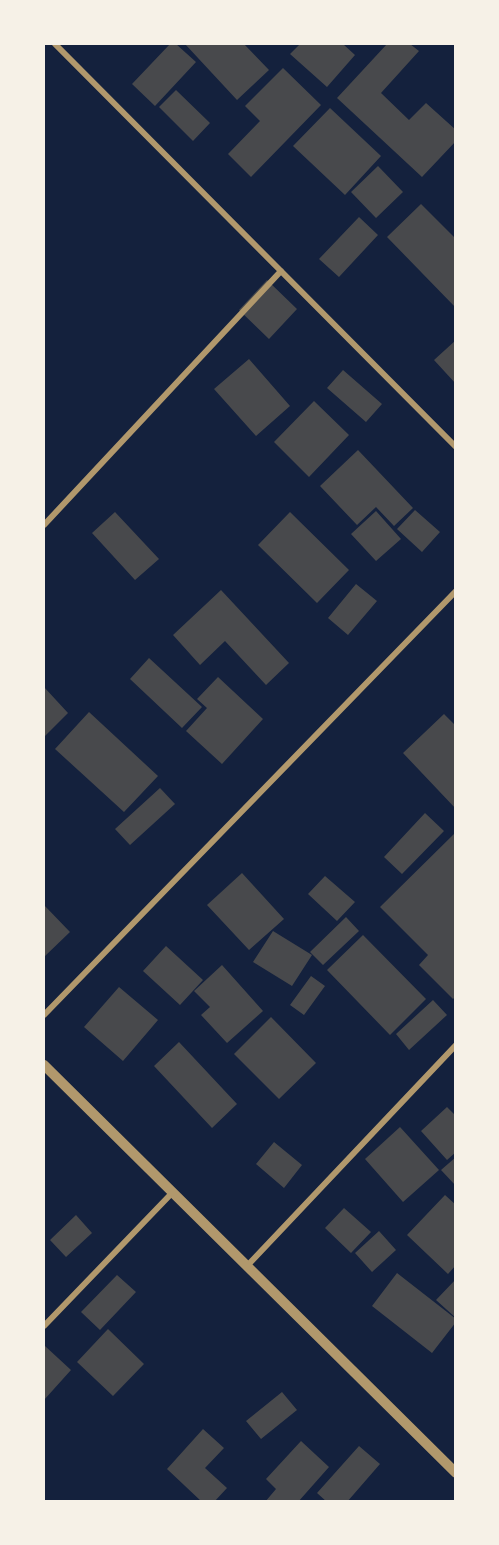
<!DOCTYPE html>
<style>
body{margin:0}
#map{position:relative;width:499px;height:1545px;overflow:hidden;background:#14213d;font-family:Figtree,sans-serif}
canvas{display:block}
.frame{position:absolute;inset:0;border:45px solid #f6f1e7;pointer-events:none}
</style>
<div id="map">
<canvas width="499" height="1545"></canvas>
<div class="frame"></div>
</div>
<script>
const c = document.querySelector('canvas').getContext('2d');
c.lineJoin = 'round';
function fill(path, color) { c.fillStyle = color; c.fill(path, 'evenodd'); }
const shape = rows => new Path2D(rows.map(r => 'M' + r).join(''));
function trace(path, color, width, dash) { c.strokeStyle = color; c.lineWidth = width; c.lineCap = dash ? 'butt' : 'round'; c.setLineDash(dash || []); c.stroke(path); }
fill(shape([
 [170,44,176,44,196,62,155,106,132,84],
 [185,44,244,44,269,70,237,100],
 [300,44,343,44,355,55,327,87,290,54],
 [387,44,410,44,419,51,381,93,409,120,426,103,456,130,456,141,422,177,337,98],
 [283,68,321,105,251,177,228,154,260,121,245,106],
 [176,90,210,123,193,141,159,107],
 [330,108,381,156,345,195,293,146],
 [378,166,403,192,376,218,351,192],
 [421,204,456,239,456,308,387,237],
 [359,217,378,235,339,277,319,259],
 [267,280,297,309,269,339,239,310],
 [456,340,456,384,434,360],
 [249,359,290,406,256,436,214,389],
 [343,370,382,404,366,422,327,388],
 [314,401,349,435,309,477,274,442],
 [358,450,413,508,394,526,376,507,357,525,320,486],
 [415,510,440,532,422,552,397,529],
 [376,511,401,539,376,561,351,534],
 [115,512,159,559,135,580,92,533],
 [290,512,349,570,317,603,258,545],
 [356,584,377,601,348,635,328,618],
 [221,590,289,663,266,685,225,641,200,665,173,635],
 [149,658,202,707,182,728,130,679],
 [218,677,263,719,222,764,186,731,207,708,197,699],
 [44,687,68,713,44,737],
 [89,712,158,776,124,812,55,749],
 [444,714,456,726,456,809,403,753],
 [160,788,175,804,130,845,115,829],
 [425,813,444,831,402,874,384,857],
 [456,832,456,996,453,999,419,965,428,955,380,907],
 [242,873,284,919,249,950,207,905],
 [325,876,355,902,337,921,308,894],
 [44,905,70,932,44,957],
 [346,917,359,931,323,965,310,952],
 [273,931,312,955,292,986,253,962],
 [363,935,426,999,390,1035,327,970],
 [166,946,203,980,180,1005,143,971],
 [222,965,263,1011,227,1043,201,1015,210,1007,194,991],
 [311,976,325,986,304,1015,290,1005],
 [119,987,158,1020,123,1061,84,1027],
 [433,1000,447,1015,409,1050,396,1034],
 [271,1017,316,1063,279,1099,234,1054],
 [179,1042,237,1104,212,1128,154,1066],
 [447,1107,456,1116,456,1152,447,1160,421,1131],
 [400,1127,439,1170,403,1202,365,1159],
 [274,1142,302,1165,284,1188,256,1164],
 [456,1157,456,1186,441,1170],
 [445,1195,456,1205,456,1265,448,1274,407,1235],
 [344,1208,371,1232,351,1253,325,1228],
 [76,1215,92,1233,66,1257,50,1240],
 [379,1231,396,1250,372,1272,355,1253],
 [397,1273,456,1319,456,1322,432,1353,372,1306],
 [117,1275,136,1292,100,1330,81,1312],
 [456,1279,456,1318,436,1300],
 [108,1329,144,1364,113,1396,77,1362],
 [45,1346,71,1370,44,1400,44,1348],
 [282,1392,297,1410,261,1439,246,1421],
 [203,1429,224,1448,205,1468,227,1488,214,1502,202,1502,167,1469],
 [301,1441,329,1467,298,1502,265,1502,276,1489,266,1479],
 [359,1446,380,1464,347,1502,327,1502,317,1493]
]), '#48494c');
trace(shape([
 [55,44,456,447],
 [44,525,281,271],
 [44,1015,456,591],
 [247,1266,456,1045],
 [44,1326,172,1193]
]), '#b1986c', 6);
trace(shape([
 [44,1065,456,1473]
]), '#b1986c', 10);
</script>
